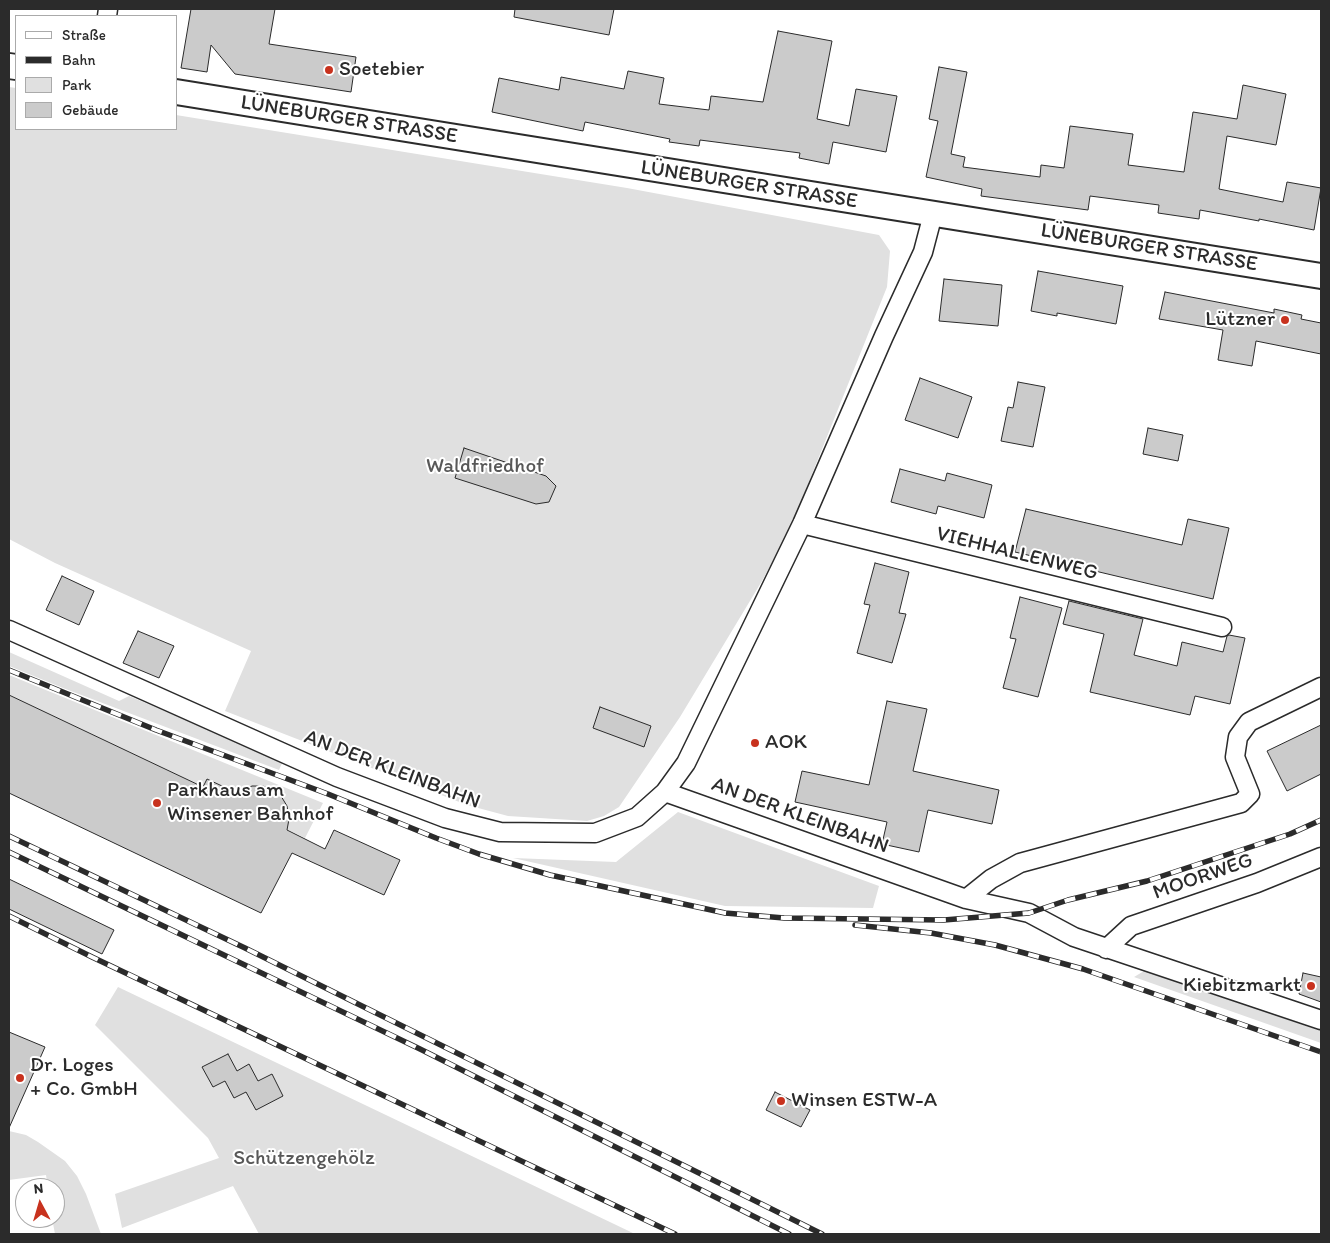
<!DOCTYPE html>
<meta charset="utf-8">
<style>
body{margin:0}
#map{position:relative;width:1330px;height:1243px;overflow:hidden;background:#fff;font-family:Itim,sans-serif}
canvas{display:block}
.frame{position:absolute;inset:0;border:10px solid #2b2b2b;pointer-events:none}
.legend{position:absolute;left:15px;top:15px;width:162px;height:115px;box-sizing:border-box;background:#fff;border:1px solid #aaa;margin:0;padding:6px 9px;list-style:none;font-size:15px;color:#2b2b2b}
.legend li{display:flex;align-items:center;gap:10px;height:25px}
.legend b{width:25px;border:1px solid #aaa}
.north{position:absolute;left:15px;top:1178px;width:50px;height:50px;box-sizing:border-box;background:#fff;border:1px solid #aaa;border-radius:50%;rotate:354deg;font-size:14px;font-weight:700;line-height:20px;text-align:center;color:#2b2b2b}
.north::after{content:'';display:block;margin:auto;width:18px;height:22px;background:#c8321e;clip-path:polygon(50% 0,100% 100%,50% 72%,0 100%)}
</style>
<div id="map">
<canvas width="1330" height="1243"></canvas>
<div class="frame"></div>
<ul class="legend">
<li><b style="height:6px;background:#fff"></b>Straße</li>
<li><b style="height:6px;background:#2b2b2b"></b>Bahn</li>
<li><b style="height:14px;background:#e0e0e0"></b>Park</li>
<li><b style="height:14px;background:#cbcbcb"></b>Gebäude</li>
</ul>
<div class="north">N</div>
</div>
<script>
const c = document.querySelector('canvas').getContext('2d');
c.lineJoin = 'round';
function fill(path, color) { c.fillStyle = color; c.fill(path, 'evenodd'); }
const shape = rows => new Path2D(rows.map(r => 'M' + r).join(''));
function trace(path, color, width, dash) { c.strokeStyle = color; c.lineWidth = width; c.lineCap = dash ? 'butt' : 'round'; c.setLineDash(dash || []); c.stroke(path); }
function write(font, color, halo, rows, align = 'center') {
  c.font = font + ' Itim,sans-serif'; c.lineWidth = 4; c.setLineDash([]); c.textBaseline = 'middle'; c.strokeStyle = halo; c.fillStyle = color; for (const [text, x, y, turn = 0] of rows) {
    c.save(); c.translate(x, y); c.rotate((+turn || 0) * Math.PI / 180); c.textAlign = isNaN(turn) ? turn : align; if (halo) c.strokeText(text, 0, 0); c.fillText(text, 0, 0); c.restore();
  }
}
fill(shape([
 [9,87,16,88,16,129,176,129,176,115,627,188,879,235,890,251,887,287,792,524,762,581,680,717,619,807,604,816,587,821,508,816,467,805,225,711,251,651,55,563,9,539],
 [9,652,119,701,129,696,283,761,279,770,63,688,9,666],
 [9,675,323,803,305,838,286,829,289,812,284,800,277,792,258,785,246,788,238,793,207,779,203,787,9,695],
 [678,812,879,886,873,908,725,906,513,858,616,862],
 [1144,971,1321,1031,1321,1043,1134,977],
 [118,987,635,1234,259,1234,233,1186,122,1228,115,1194,219,1158,208,1138,95,1025],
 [9,1131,26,1135,38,1142,65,1161,77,1176,86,1194,101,1234,55,1234,52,1218,55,1218,55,1188,48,1188,46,1175,9,1180]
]), '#e0e0e0');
const building = shape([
 [191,9,275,9,269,44,356,57,351,92,235,74,211,45,207,72,181,68,191,9],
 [515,9,614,9,609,35,514,17,515,9],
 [778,31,832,41,817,119,849,126,856,89,897,96,886,152,833,142,829,164,799,158,800,153,700,140,699,146,669,142,670,139,585,122,583,131,492,112,499,78,559,90,561,77,624,89,628,71,664,78,659,104,709,110,711,96,763,102,778,31],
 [939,67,967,72,951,154,965,157,963,167,1040,177,1041,165,1064,168,1070,126,1133,134,1128,165,1184,172,1193,112,1237,119,1243,85,1286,94,1276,145,1227,136,1219,189,1283,202,1287,182,1321,188,1314,230,1259,219,1259,221,1200,210,1199,219,1158,213,1159,205,1090,196,1088,210,981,196,982,189,926,177,938,121,929,119,939,67],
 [1038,271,1123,286,1116,324,1057,313,1057,316,1031,311,1038,271],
 [944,279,1002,285,998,326,939,321,944,279],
 [1165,292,1274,313,1274,309,1302,315,1301,319,1321,323,1321,354,1256,341,1252,366,1218,360,1223,330,1159,319,1165,292],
 [920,378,972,397,958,438,905,420,920,378],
 [1018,382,1045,387,1033,447,1001,441,1008,407,1013,408,1018,382],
 [1148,428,1183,435,1178,461,1143,454,1148,428],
 [464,448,546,476,556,486,549,502,536,504,455,478,464,448],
 [900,469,945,481,947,473,992,485,984,518,938,506,936,514,891,502,900,469],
 [1026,509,1182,545,1188,519,1229,528,1213,599,1015,552,1026,509],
 [875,563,909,572,899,613,906,614,892,663,857,653,870,605,864,604,875,563],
 [62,576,94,591,79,625,46,610,62,576],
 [1020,597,1062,608,1038,697,1003,688,1016,639,1010,638,1020,597],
 [1069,601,1143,619,1134,655,1177,666,1182,642,1223,652,1227,636,1229,635,1245,638,1230,704,1195,696,1190,715,1090,692,1104,634,1063,624,1069,601],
 [138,631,174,646,159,678,123,663,138,631],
 [9,695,203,787,207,779,237,793,252,786,263,786,275,791,281,796,287,806,289,819,287,830,325,849,334,830,400,860,384,895,292,853,261,913,9,793,9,695],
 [887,701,927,709,913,771,999,790,992,824,928,810,919,852,882,844,887,822,795,802,802,771,869,785,887,701],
 [600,707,651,726,644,747,593,728,600,707],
 [1321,725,1321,774,1287,791,1267,751,1321,725],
 [9,879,114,930,102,954,9,909,9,879],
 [1303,973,1321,977,1321,1002,1299,994,1303,973],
 [9,1032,45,1047,9,1128,9,1032],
 [228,1054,237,1071,249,1064,258,1081,272,1074,283,1096,256,1110,246,1092,234,1098,225,1081,213,1087,202,1067,228,1054],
 [775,1092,810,1110,801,1127,766,1110,775,1092]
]);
fill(building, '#cbcbcb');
trace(building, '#2b2b2b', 1);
const minor = shape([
 [107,16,108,9],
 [802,524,1222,627],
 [9,630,337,777,445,818,500,832,595,833,637,817,665,792,686,763,802,524,884,336,923,252,933,214],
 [665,792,966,899,1029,913,1074,937,1321,1020],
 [966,899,991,879,1020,863,1241,803,1250,794,1235,757,1238,737,1249,722,1321,687],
 [1106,949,1131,926,1257,883,1321,857]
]);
const secondary = shape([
 [9,66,16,67],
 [176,92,1321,276]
]);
trace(minor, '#2b2b2b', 21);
trace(secondary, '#2b2b2b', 28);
trace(minor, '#fff', 18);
trace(secondary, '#fff', 24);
const rail = shape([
 [9,670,156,730,328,794,436,838,479,854,550,875,725,913,784,918,944,920,1029,913,1068,900,1147,881,1290,834,1321,820],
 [9,836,245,948,822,1234],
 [9,852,420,1049,789,1234],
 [9,916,92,957,675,1234],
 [855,925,931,933,995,945,1083,969,1321,1052]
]);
trace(rail, '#2b2b2b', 5.5);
trace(rail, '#fff', 4, [11]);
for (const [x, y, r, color] of [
 [329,70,5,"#c8321e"],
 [1285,320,5,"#c8321e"],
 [755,743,5,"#c8321e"],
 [157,803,5,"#c8321e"],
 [1311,986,5,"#c8321e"],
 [20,1078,5,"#c8321e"],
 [781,1101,5,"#c8321e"]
]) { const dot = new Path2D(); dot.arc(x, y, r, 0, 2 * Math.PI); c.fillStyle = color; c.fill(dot); trace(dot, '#fff', 2); }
write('21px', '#2b2b2b', '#fff', [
 ["Soetebier",339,70],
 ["Lützner",1275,320,"right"],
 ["AOK",765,743],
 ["Parkhaus am",167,791],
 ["Winsener Bahnhof",167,815],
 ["Kiebitzmarkt",1301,986,"right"],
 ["Dr. Loges",30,1066],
 ["+ Co. GmbH",30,1090],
 ["Winsen ESTW-A",791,1101]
], 'left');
write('21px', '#2b2b2b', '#fff', [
 ["LÜNEBURGER STRASSE",349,120,9],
 ["LÜNEBURGER STRASSE",749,185,9],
 ["LÜNEBURGER STRASSE",1149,248,9],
 ["VIEHHALLENWEG",1017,554,14],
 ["AN DER KLEINBAHN",392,770,21],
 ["AN DER KLEINBAHN",800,816,20],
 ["MOORWEG",1203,877,-19]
]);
write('21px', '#585858', '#fff', [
 ["Waldfriedhof",485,467],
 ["Schützengehölz",304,1159]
]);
</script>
